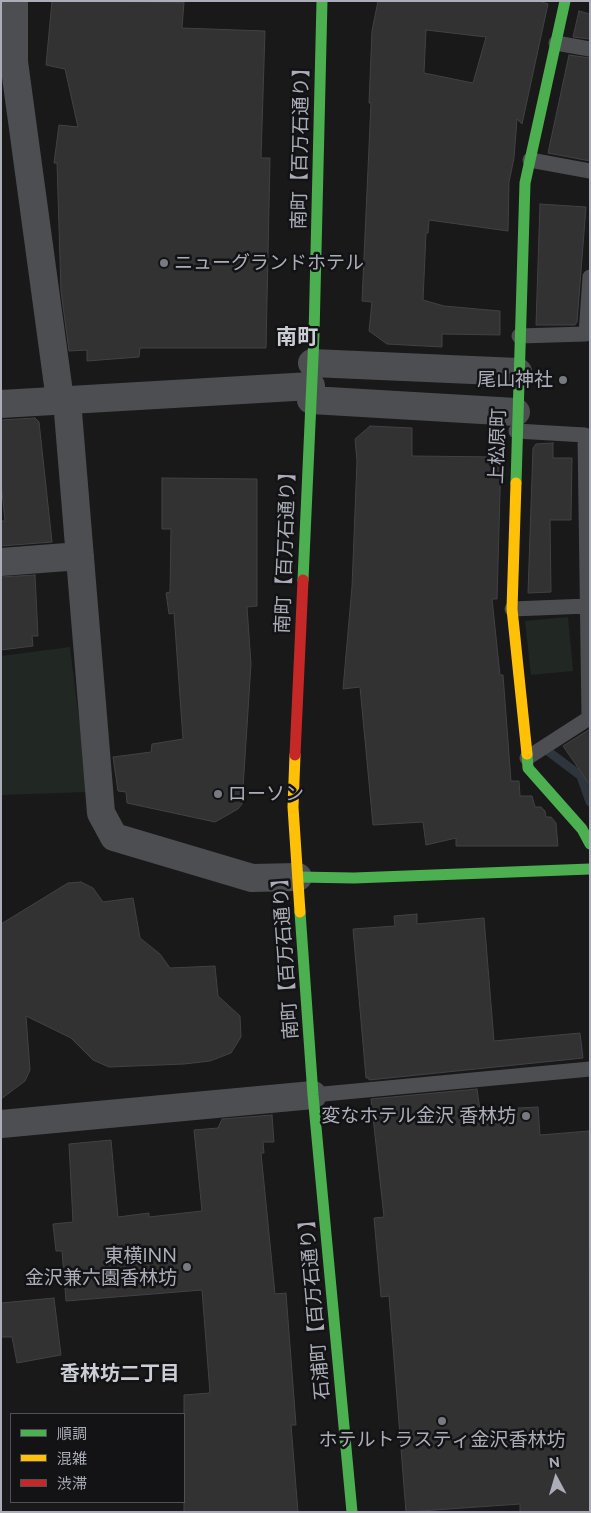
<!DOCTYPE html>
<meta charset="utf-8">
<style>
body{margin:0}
#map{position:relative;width:591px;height:1513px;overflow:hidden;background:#191919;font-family:Figtree,"Noto Sans JP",sans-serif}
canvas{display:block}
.frame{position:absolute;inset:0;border:2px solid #abaeb9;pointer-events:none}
.legend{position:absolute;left:10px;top:1413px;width:175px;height:90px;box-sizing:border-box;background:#131315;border:1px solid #505157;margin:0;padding:6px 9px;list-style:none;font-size:15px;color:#abaeb9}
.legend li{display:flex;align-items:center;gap:10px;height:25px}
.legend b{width:25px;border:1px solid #505157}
.north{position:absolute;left:531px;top:1453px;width:50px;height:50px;-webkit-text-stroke:4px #131315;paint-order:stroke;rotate:354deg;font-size:14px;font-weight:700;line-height:20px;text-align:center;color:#abaeb9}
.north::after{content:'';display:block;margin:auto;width:18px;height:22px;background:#abaeb9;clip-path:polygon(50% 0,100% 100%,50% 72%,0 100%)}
</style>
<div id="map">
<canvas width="591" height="1513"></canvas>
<div class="frame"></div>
<ul class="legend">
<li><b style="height:6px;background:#4caf50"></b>順調</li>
<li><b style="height:6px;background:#ffc107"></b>混雑</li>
<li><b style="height:6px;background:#c62828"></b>渋滞</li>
</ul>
<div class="north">N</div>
</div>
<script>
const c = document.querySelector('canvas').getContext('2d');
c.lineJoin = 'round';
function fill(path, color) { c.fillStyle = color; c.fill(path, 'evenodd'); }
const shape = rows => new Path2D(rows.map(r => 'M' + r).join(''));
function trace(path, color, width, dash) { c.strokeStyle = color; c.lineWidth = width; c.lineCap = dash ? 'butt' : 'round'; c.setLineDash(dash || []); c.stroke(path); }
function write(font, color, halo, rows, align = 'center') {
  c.font = font + ' Figtree,"Noto Sans JP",sans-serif'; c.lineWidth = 5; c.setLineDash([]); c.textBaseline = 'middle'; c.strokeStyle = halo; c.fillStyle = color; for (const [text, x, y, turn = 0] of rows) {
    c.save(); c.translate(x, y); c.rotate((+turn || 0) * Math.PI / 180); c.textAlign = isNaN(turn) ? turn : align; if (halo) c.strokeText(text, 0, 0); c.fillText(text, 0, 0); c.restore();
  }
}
fill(shape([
 [568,617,573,671,531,675,525,621],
 [70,647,88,792,1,795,1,656]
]), '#212823');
trace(shape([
 [549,752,581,776,590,802]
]), '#2f353c', 9);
const building = shape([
 [52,1,184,2,182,28,265,31,261,158,270,158,266,348,140,348,139,357,87,361,87,350,69,351,61,291,57,163,54,163,59,125,78,127,65,69,46,65,52,1],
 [378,1,539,1,548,4,522,124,517,119,514,158,509,182,508,231,429,220,428,233,426,233,423,300,444,306,500,311,500,335,442,334,442,347,387,344,369,331,372,302,362,301,371,103,369,103,372,31,378,1],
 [426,30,486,37,473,83,424,73,426,30],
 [579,11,590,14,590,39,573,37,579,11],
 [569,55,590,58,590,161,548,153,569,55],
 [540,204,586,207,577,322,575,325,536,325,540,204],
 [35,418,39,422,52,542,1,546,1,521,5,521,1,482,1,420,35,418],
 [370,426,412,428,412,456,501,457,497,599,492,599,500,675,503,675,511,781,519,781,520,796,532,796,535,807,541,807,545,811,546,817,551,817,556,823,558,846,456,846,456,838,426,845,423,822,373,825,360,687,343,689,352,587,357,461,355,439,370,426],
 [553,443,553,458,572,458,571,520,550,520,551,592,528,593,533,448,536,444,553,443],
 [162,478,257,479,257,606,247,607,251,664,242,804,238,809,215,822,127,803,126,792,118,791,113,757,151,752,152,744,183,739,174,613,169,614,166,593,170,592,171,529,162,529,162,478],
 [35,575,38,636,32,636,33,646,1,650,1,577,35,575],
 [590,729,590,785,563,746,590,729],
 [81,882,93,888,103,902,133,898,140,938,160,954,170,968,215,966,218,996,240,1016,241,1037,231,1053,210,1061,184,1064,109,1067,93,1060,71,1038,26,1016,30,1070,25,1081,1,1099,1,924,68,883,81,882],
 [417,914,417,924,484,918,494,1041,580,1033,583,1058,369,1080,369,1078,366,1078,353,929,395,926,394,916,417,914],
 [477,1089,480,1110,538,1107,540,1135,589,1131,590,1512,520,1512,520,1504,406,1512,389,1296,381,1297,374,1218,384,1217,371,1099,477,1089],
 [272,1115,274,1142,263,1142,264,1153,261,1153,275,1294,286,1293,296,1425,291,1425,298,1512,184,1512,184,1395,210,1393,202,1290,66,1301,62,1251,56,1251,53,1224,73,1222,69,1144,111,1140,118,1217,149,1213,149,1217,202,1211,194,1130,218,1128,222,1119,272,1115],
 [54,1298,61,1355,17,1363,12,1337,1,1337,1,1303,54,1298]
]);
fill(building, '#323233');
trace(building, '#424245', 1);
trace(shape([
 [556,43,590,49],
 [530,160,590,171],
 [519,336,586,334,590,277],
 [516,431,585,435,589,718,527,758],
 [512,609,588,606],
 [313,1095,590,1069]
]), '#4d4e52', 15);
trace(shape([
 [14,1,14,62,60,400],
 [312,363,518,372],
 [67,400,101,813,114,837,252,878,298,877],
 [311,400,516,412],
 [1,404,311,386],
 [1,562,80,556],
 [1,1124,313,1095]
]), '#4d4e52', 28);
trace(shape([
 [516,483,525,183,565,1],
 [303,580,314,335,322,1],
 [527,754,528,768,582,829,590,844],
 [298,877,354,878,590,869],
 [300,912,313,1095,352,1512]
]), '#4caf50', 11);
trace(shape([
 [516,483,512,609,527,754],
 [295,755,293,807,300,912]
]), '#ffc107', 11);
trace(shape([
 [295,755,303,580]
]), '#c62828', 11);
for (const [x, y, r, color] of [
 [164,263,5,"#787a81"],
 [563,380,5,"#787a81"],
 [218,794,5,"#787a81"],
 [526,1116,5,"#787a81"],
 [187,1267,5,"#787a81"],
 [442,1421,5,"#787a81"]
]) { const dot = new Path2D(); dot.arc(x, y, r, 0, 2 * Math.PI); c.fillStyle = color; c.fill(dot); trace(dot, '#131315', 2); }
write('19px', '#abaeb9', '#131315', [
 ["南町【百万石通り】",301,144,-89],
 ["上松原町",498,446,-88],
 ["南町【百万石通り】",286,548,-88],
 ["南町【百万石通り】",286,954,-94],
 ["石浦町【百万石通り】",315,1305,-95]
]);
write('19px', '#abaeb9', '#131315', [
 ["ニューグランドホテル",174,263,"left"],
 ["尾山神社",553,380],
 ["ローソン",228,794,"left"],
 ["変なホテル金沢 香林坊",516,1116],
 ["東横INN",177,1256],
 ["金沢兼六園香林坊",177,1278],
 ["ホテルトラスティ金沢香林坊",442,1440,"center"]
], 'right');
write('bold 20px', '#ccced5', '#131315', [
 ["香林坊二丁目",120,1374]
]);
write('bold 21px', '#ccced5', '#131315', [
 ["南町",297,338]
]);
</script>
